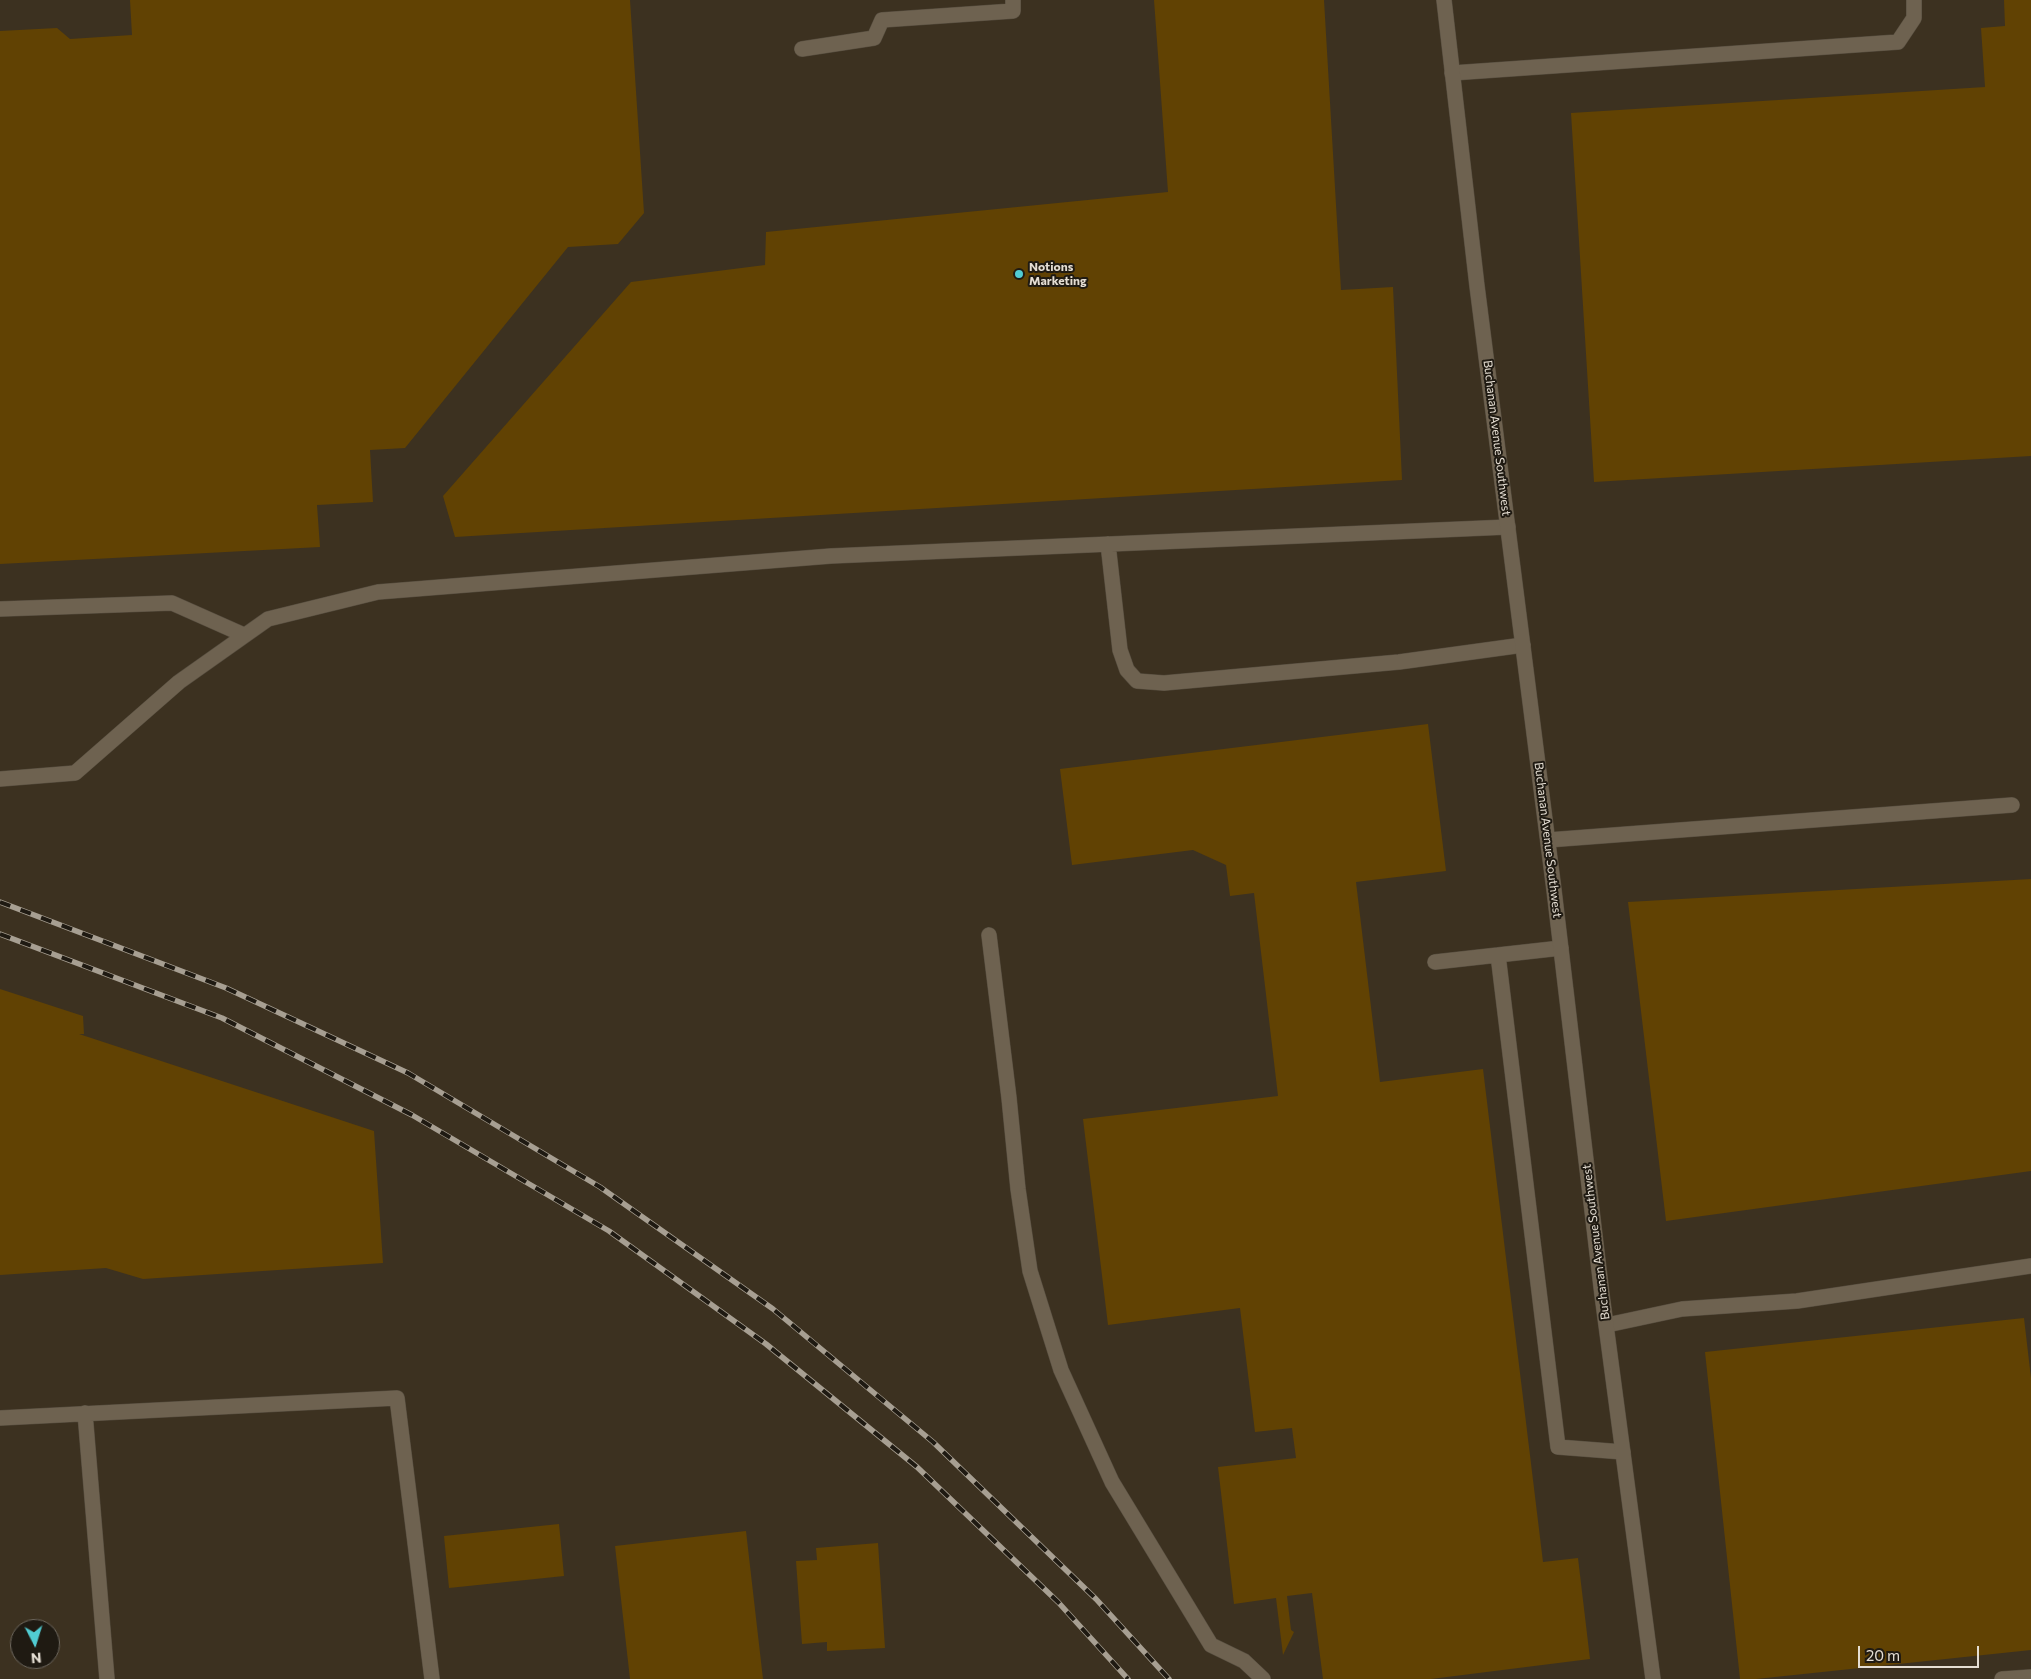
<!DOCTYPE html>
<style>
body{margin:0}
#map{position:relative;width:2031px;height:1679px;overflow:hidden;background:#3c3120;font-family:Commissioner,sans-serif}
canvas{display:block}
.north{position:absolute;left:10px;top:1619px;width:50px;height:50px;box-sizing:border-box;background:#1f1a12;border:1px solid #6e685f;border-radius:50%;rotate:175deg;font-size:14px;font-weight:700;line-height:20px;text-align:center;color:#e5ded3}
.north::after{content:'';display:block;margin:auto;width:18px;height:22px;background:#51ccd3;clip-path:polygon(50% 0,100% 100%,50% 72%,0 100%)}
.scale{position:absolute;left:1858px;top:1646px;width:121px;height:22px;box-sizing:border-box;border:2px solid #e5ded3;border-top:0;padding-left:6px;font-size:15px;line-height:18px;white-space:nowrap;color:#e5ded3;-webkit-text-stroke:4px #1f1a12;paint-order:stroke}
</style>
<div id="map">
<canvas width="2031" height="1679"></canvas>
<div class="north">N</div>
<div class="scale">20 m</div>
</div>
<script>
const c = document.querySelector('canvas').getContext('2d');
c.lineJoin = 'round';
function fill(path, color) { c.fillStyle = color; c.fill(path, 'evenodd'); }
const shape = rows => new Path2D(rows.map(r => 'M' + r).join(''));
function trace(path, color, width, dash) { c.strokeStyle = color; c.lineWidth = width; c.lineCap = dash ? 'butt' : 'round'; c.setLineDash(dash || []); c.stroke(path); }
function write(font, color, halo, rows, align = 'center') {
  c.font = font + ' Commissioner,sans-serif'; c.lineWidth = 4; c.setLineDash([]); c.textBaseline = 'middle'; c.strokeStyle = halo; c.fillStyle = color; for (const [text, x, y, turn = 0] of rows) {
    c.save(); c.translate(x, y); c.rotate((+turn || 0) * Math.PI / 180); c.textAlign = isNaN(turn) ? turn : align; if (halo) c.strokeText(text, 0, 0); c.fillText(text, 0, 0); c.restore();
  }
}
fill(shape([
 [130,0,630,0,644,213,618,244,568,247,405,448,370,450,373,502,317,505,320,547,0,564,0,31,57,28,70,39,132,35],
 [1154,0,1324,0,1341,290,1393,287,1402,480,455,537,443,496,631,282,765,265,766,232,1168,192],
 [2004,0,2031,0,2031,456,1594,482,1571,113,1985,87,1981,28,2005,26],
 [1428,724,1446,871,1356,882,1380,1082,1483,1069,1543,1562,1578,1558,1590,1659,1431,1679,1323,1679,1312,1593,1287,1596,1291,1630,1294,1632,1283,1655,1276,1598,1234,1604,1218,1467,1296,1458,1292,1428,1255,1432,1240,1308,1108,1325,1083,1119,1278,1096,1254,893,1230,896,1226,865,1193,850,1072,865,1060,769],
 [2031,879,2031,1171,1666,1221,1628,902],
 [0,989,83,1016,84,1034,79,1034,374,1131,383,1263,143,1279,106,1268,0,1275],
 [2024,1318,2031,1378,2031,1650,1756,1679,1740,1679,1705,1352],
 [559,1524,564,1576,449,1588,444,1536],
 [746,1531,763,1679,630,1679,615,1546],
 [878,1543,885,1648,827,1651,827,1642,802,1644,796,1561,817,1560,816,1548]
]), '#614203');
const service = shape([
 [802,49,874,38,882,20,1013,11,1013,0],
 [1452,73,1898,42,1914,18,1914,0],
 [1108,544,1120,650,1127,670,1137,681,1164,683,1399,662,1523,645],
 [0,609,172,603,244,635],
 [0,779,75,773,179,682,268,619,378,592,831,556,1508,527],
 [1548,840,2012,805],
 [989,935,1009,1098,1018,1189,1030,1271,1061,1370,1112,1482,1211,1645,1244,1661,1263,1679],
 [1498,955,1558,1447,1623,1452],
 [1435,962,1561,948],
 [1607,1325,1682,1309,1797,1301,2031,1266],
 [85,1413,107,1679],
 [0,1418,397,1398,432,1679]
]);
const minor = shape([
 [1444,0,1477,286,1554,890,1602,1295,1653,1679],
 [2002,1679,2031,1677]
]);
trace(service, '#554c3e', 16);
trace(minor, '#554c3e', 16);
trace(service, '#6e6250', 15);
trace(minor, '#6e6250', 15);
const rail = shape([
 [0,902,226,988,408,1073,600,1187,773,1309,933,1442,1096,1599,1169,1679],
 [0,934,222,1018,412,1115,609,1231,766,1344,917,1467,1058,1602,1128,1679]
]);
trace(rail, '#a79f92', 5.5);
trace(rail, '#1f1a12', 4, [11]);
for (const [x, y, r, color] of [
 [1019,274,5,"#51ccd3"]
]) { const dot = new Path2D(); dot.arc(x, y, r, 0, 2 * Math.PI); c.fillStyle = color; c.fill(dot); trace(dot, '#1f1a12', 2); }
write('bold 12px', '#e5ded3', '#1f1a12', [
 ["Notions",1029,267],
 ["Marketing",1029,281]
], 'left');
write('12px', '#e5ded3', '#1f1a12', [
 ["Buchanan Avenue Southwest",1497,438,83],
 ["Buchanan Avenue Southwest",1548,840,83],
 ["Buchanan Avenue Southwest",1596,1242,-97]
]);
</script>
